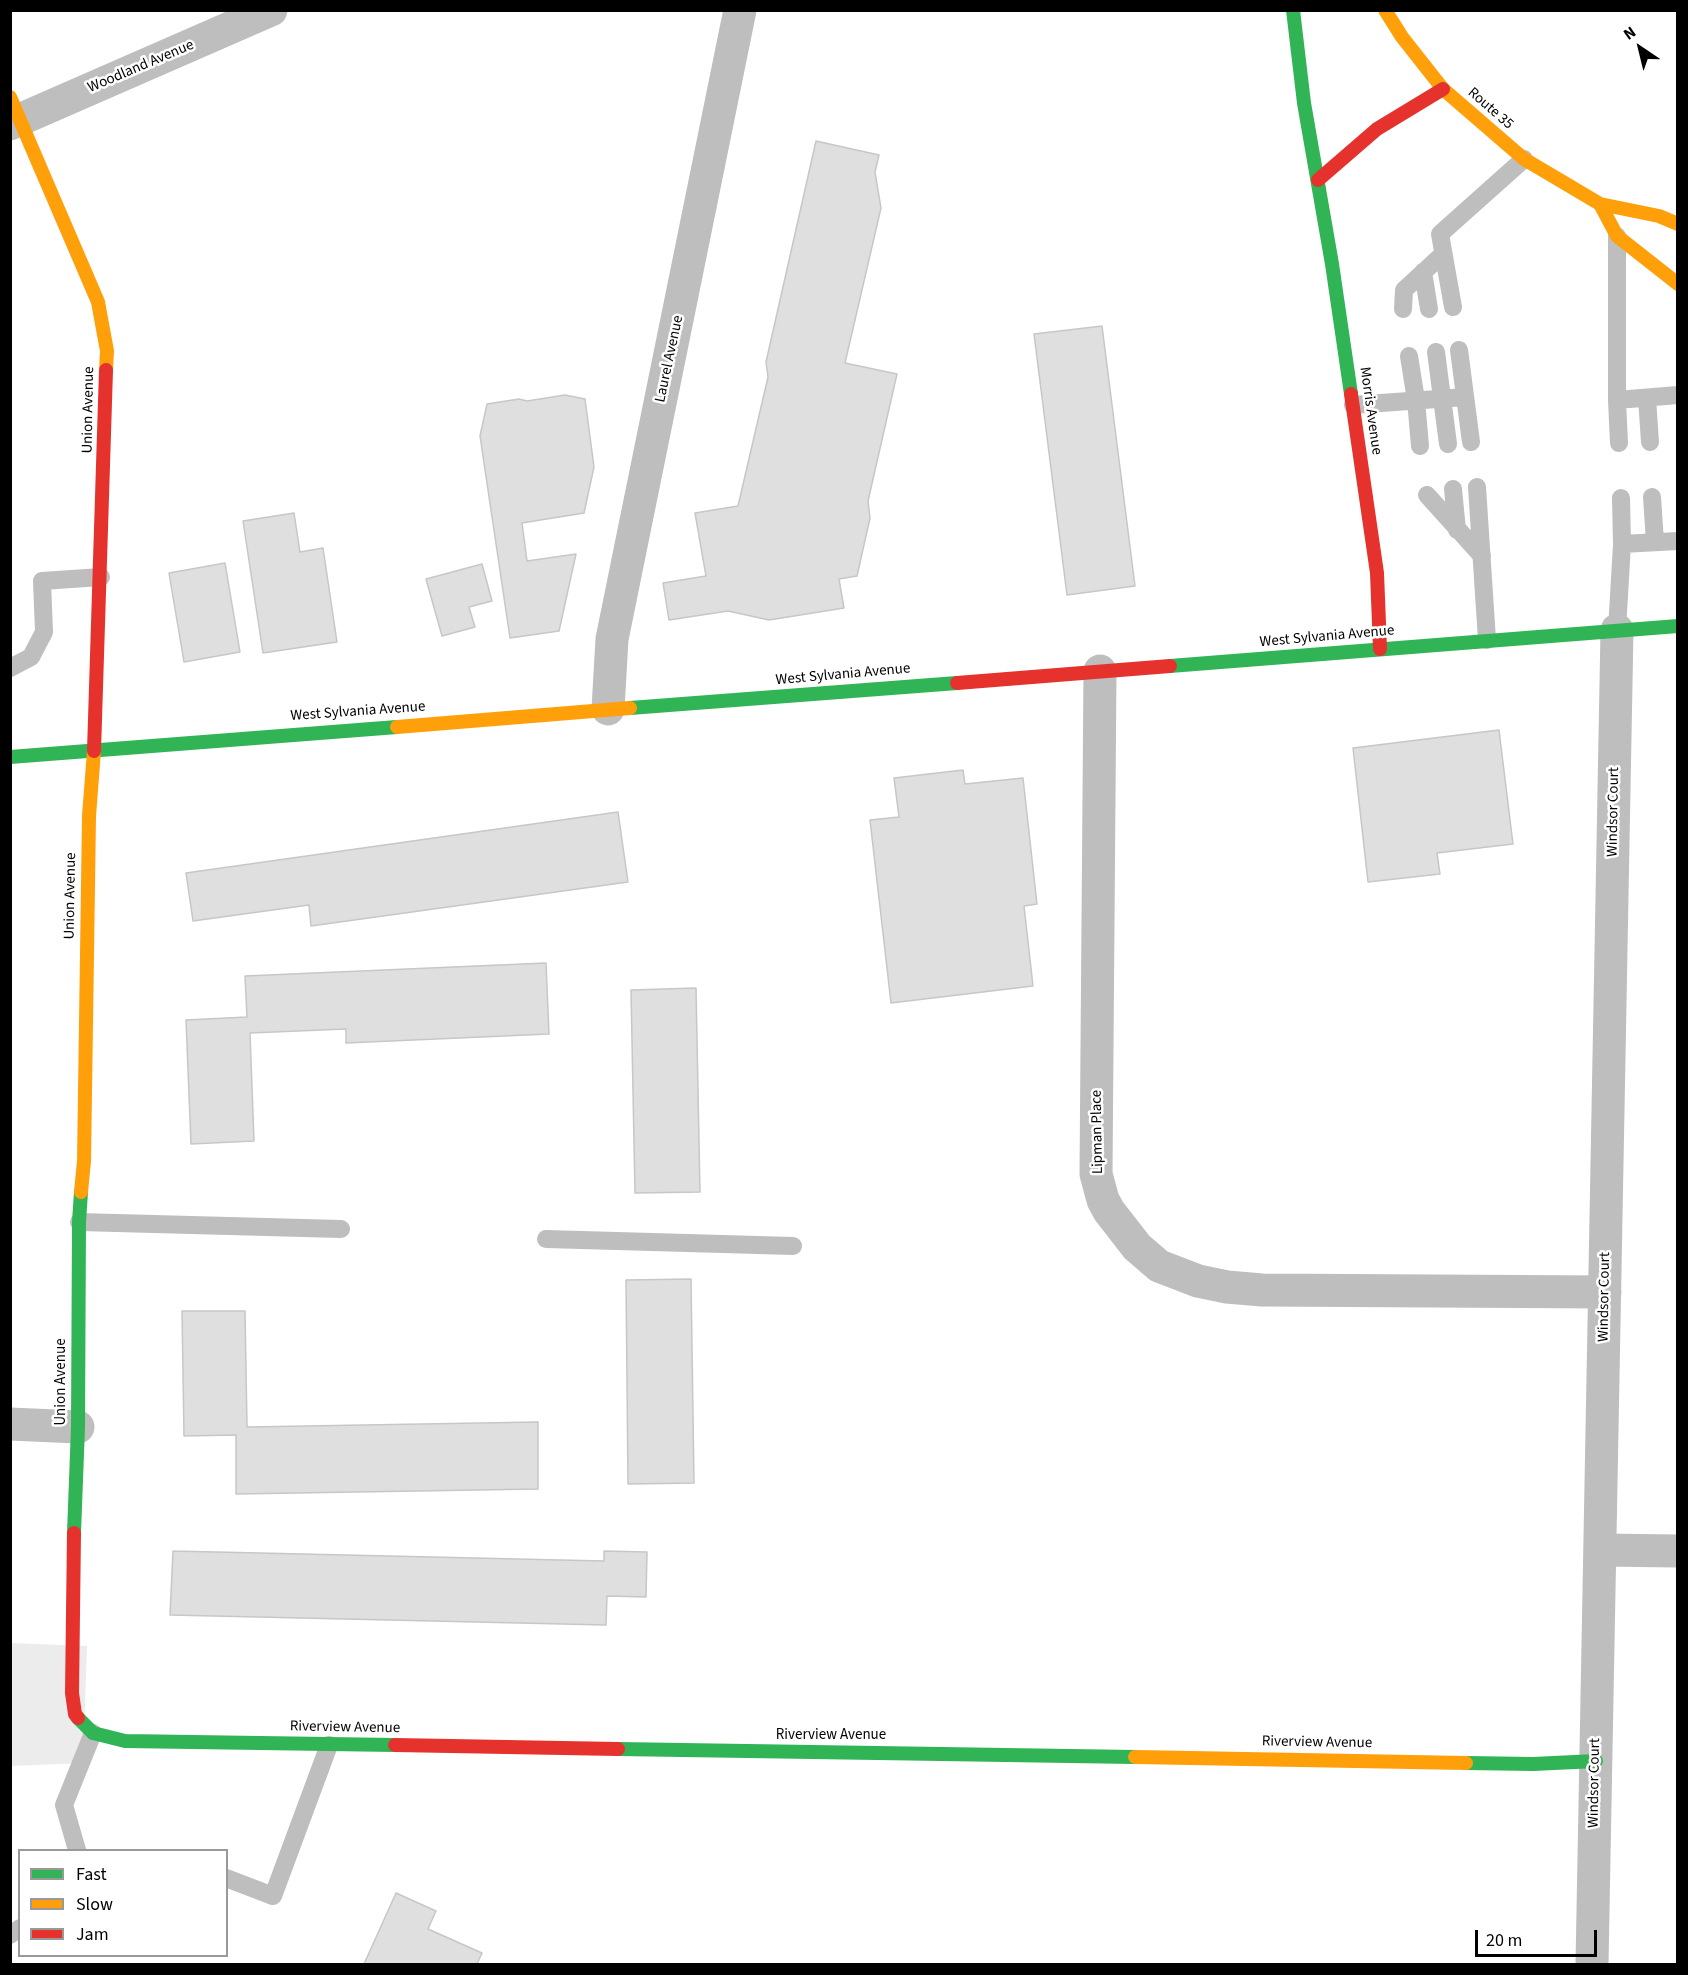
<!DOCTYPE html>
<style>
body{margin:0}
#map{position:relative;width:1688px;height:1975px;overflow:hidden;background:#fff;font-family:"Source Sans 3",sans-serif}
canvas{display:block}
.frame{position:absolute;inset:0;border:12px solid #000;pointer-events:none}
.legend{position:absolute;left:18px;top:1849px;width:210px;height:108px;box-sizing:border-box;background:#fff;border:2px solid #999;margin:0;padding:8px 10px;list-style:none;font-size:18px;color:#000}
.legend li{display:flex;align-items:center;gap:12px;height:30px}
.legend b{width:30px;border:2px solid #999}
.north{position:absolute;left:1610px;top:18px;width:60px;height:60px;-webkit-text-stroke:4px #fff;paint-order:stroke;rotate:325deg;font-size:16px;font-weight:700;line-height:24px;text-align:center;color:#000}
.north::after{content:'';display:block;margin:auto;width:21px;height:27px;background:#000;clip-path:polygon(50% 0,100% 100%,50% 72%,0 100%)}
.scale{position:absolute;left:1475px;top:1930px;width:122px;height:27px;box-sizing:border-box;border:3px solid #000;border-top:0;padding-left:8px;font-size:18px;line-height:21px;white-space:nowrap;color:#000;-webkit-text-stroke:4px #fff;paint-order:stroke}
</style>
<div id="map">
<canvas width="1688" height="1975"></canvas>
<div class="frame"></div>
<ul class="legend">
<li><b style="height:8px;background:#30b455"></b>Fast</li>
<li><b style="height:8px;background:#ff9f0a"></b>Slow</li>
<li><b style="height:8px;background:#e5322d"></b>Jam</li>
</ul>
<div class="north">N</div>
<div class="scale">20 m</div>
</div>
<script>
const c = document.querySelector('canvas').getContext('2d');
c.lineJoin = 'round';
function fill(path, color) { c.fillStyle = color; c.fill(path, 'evenodd'); }
const shape = rows => new Path2D(rows.map(r => 'M' + r).join(''));
function trace(path, color, width, dash) { c.strokeStyle = color; c.lineWidth = width; c.lineCap = dash ? 'butt' : 'round'; c.setLineDash(dash || []); c.stroke(path); }
function write(font, color, halo, rows, align = 'center') {
  c.font = font + ' "Source Sans 3",sans-serif'; c.lineWidth = 5; c.setLineDash([]); c.textBaseline = 'middle'; c.strokeStyle = halo; c.fillStyle = color; for (const [text, x, y, turn = 0] of rows) {
    c.save(); c.translate(x, y); c.rotate((+turn || 0) * Math.PI / 180); c.textAlign = isNaN(turn) ? turn : align; if (halo) c.strokeText(text, 0, 0); c.fillText(text, 0, 0); c.restore();
  }
}
fill(shape([
 [11,1643,87,1646,83,1763,11,1766]
]), '#ececec');
const building = shape([
 [816,141,879,155,875,172,881,208,845,363,897,374,868,501,870,518,857,576,839,579,844,608,769,620,728,611,669,620,663,583,706,576,695,513,738,506,768,377,766,362,816,141],
 [1102,326,1135,586,1067,595,1034,334,1102,326],
 [565,395,585,399,594,467,584,513,522,523,527,561,576,554,559,631,510,638,480,436,487,404,519,399,527,401,565,395],
 [294,513,300,552,323,548,337,642,263,653,243,521,294,513],
 [225,563,240,652,184,662,169,573,225,563],
 [482,564,492,601,469,607,475,627,442,636,426,579,482,564],
 [1499,730,1513,844,1437,853,1440,874,1368,882,1353,748,1499,730],
 [963,770,965,784,1023,778,1037,904,1024,906,1033,986,891,1003,870,820,899,817,894,778,963,770],
 [618,812,628,882,311,926,309,905,193,921,186,873,618,812],
 [546,963,549,1034,346,1043,346,1029,250,1033,254,1141,191,1144,186,1020,247,1017,245,976,546,963],
 [696,988,700,1192,635,1193,631,990,696,988],
 [691,1279,694,1483,628,1484,626,1280,691,1279],
 [182,1311,245,1311,247,1427,538,1422,538,1489,236,1494,236,1435,184,1436,182,1311],
 [173,1551,604,1561,604,1551,647,1552,646,1597,607,1596,606,1625,170,1615,173,1551],
 [396,1893,436,1911,428,1929,482,1953,477,1964,364,1964,396,1893]
]);
fill(building, '#dfdfdf');
trace(building, '#c7c7c7', 1.5);
trace(shape([
 [1617,236,1617,400,1619,443],
 [1423,272,1429,309],
 [1453,307,1440,234,1524,159],
 [1403,309,1404,290,1443,254],
 [1459,350,1471,442],
 [1436,352,1448,444],
 [1409,356,1416,400,1420,446],
 [1647,398,1650,442],
 [1617,400,1678,395],
 [1353,405,1465,397],
 [1477,487,1487,640],
 [1453,489,1457,530],
 [1427,495,1482,556],
 [1652,497,1655,542],
 [1622,544,1678,541],
 [1617,630,1622,544,1621,498],
 [10,668,31,657,44,632,42,581,101,577],
 [79,1222,341,1229],
 [546,1239,793,1246],
 [77,1850,64,1805,93,1733],
 [226,1878,273,1896,329,1745],
 [10,1935,20,1928]
]), '#bebebe', 18);
trace(shape([
 [10,124,271,10],
 [1100,671,1096,1174,1103,1200,1109,1211,1137,1247,1159,1266,1198,1281,1227,1287,1262,1290,1605,1292],
 [608,709,612,639,740,10],
 [10,1424,78,1427],
 [1600,1550,1678,1551],
 [1592,1964,1617,630]
]), '#bebebe', 33);
trace(shape([
 [1293,10,1304,103,1332,264,1351,394],
 [1170,666,1678,626],
 [630,708,957,683],
 [10,757,397,727],
 [74,1533,78,1427,79,1222,81,1192],
 [78,1718,93,1733,125,1741,395,1745],
 [618,1749,1135,1757],
 [1466,1763,1533,1764,1596,1761]
]), '#30b455', 14);
trace(shape([
 [1385,10,1402,37,1443,89,1524,159,1600,204,1659,216,1678,224],
 [10,97,98,302,107,351,106,370],
 [1600,204,1617,236,1678,284],
 [397,727,630,708],
 [81,1192,84,1161,89,816,94,751],
 [1135,1757,1466,1763]
]), '#ff9f0a', 14);
trace(shape([
 [1318,180,1377,129,1443,89],
 [1351,394,1377,573,1380,649],
 [957,683,1170,666],
 [94,751,106,370],
 [74,1533,72,1693,75,1714,78,1718],
 [395,1745,618,1749]
]), '#e5322d', 14);
write('15px', '#000', '#fff', [
 ["Woodland Avenue",141,67,-23],
 ["Route 35",1490,109,41],
 ["Laurel Avenue",670,359,-78],
 ["Union Avenue",89,410,-89],
 ["Morris Avenue",1370,411,82],
 ["West Sylvania Avenue",1327,637,-5],
 ["West Sylvania Avenue",843,675,-5],
 ["West Sylvania Avenue",358,712,-4],
 ["Windsor Court",1614,812,-89],
 ["Union Avenue",71,896,-89],
 ["Lipman Place",1098,1132,-91],
 ["Windsor Court",1605,1297,-89],
 ["Union Avenue",62,1382,-90],
 ["Riverview Avenue",345,1728,1],
 ["Riverview Avenue",831,1736],
 ["Riverview Avenue",1317,1743,1],
 ["Windsor Court",1595,1783,-89]
]);
</script>
